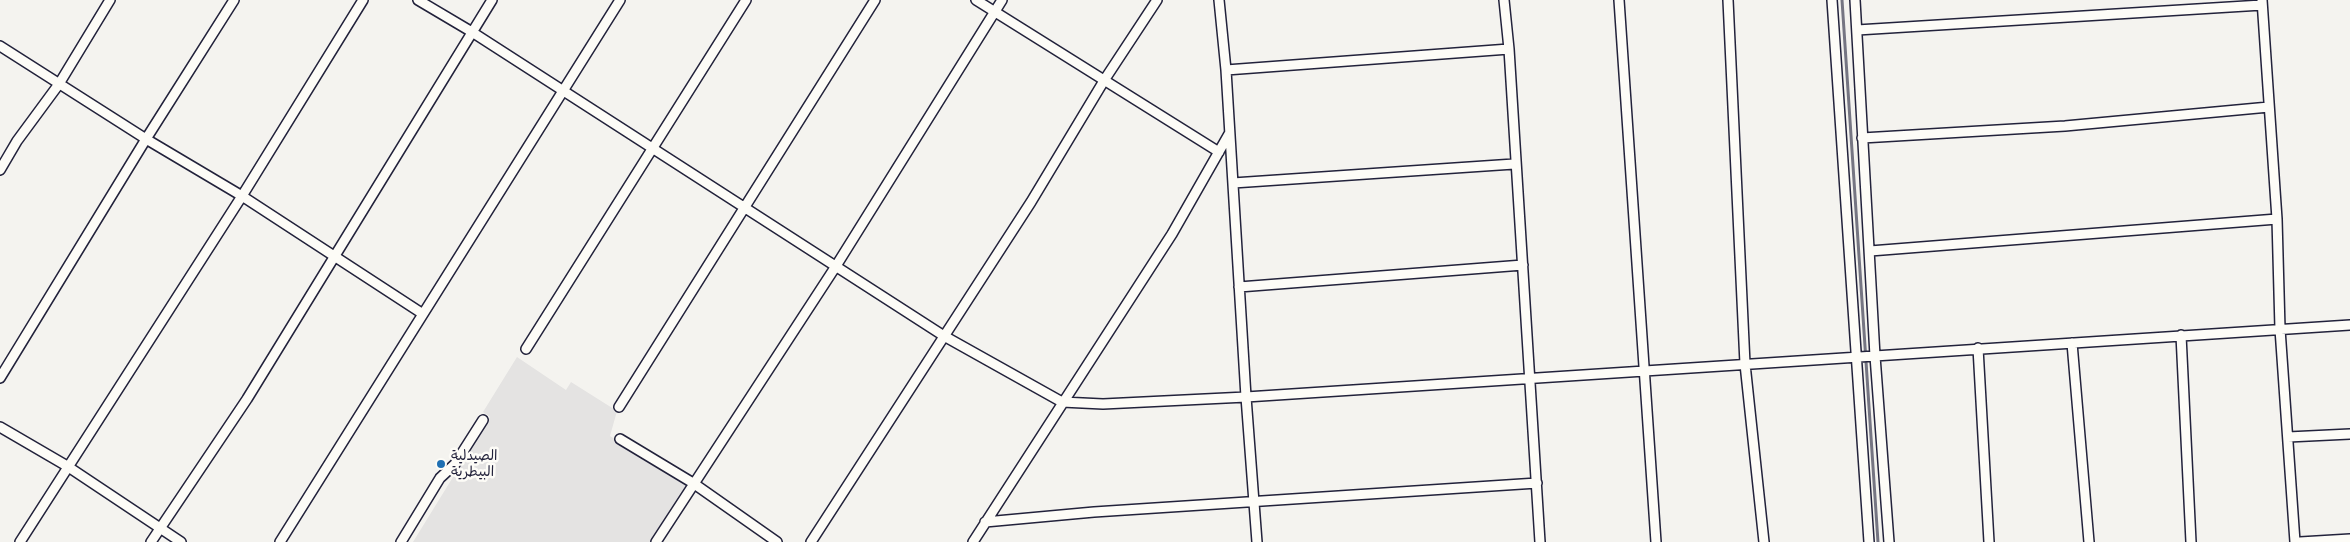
<!DOCTYPE html>
<meta charset="utf-8">
<style>
body{margin:0}
canvas{display:block;background:#f4f3ef}
</style>
<canvas width="2350" height="542"></canvas>
<script>
const c = document.querySelector('canvas').getContext('2d');
c.lineJoin = 'round';
function fill(path, color) { c.fillStyle = color; c.fill(path, 'evenodd'); }
const shape = rows => new Path2D(rows.map(r => 'M' + r).join(''));
function trace(path, color, width, dash) { c.strokeStyle = color; c.lineWidth = width; c.lineCap = dash ? 'butt' : 'round'; c.setLineDash(dash || []); c.stroke(path); }
function write(font, color, halo, rows, align = 'center') {
  c.font = font + ' "Patrick Hand","Playpen Sans Arabic",sans-serif'; c.lineWidth = 5; c.setLineDash([]); c.textBaseline = 'middle'; c.strokeStyle = halo; c.fillStyle = color; for (const [text, x, y, turn = 0] of rows) {
    c.save(); c.translate(x, y); c.rotate((+turn || 0) * Math.PI / 180); c.textAlign = isNaN(turn) ? turn : align; if (halo) c.strokeText(text, 0, 0); c.fillText(text, 0, 0); c.restore();
  }
}
fill(shape([
 [517,357,566,390,571,382,617,411,610,436,687,485,651,542,413,542,490,417,483,412]
]), '#e4e3e2');
trace(shape([
 [1842,0,1878,542]
]), '#757582', 3);
const minor = shape([
 [418,0,472,32,944,336,1062,402,1103,404,1246,397,2350,325],
 [976,0,1219,152],
 [1219,0,1226,70,1246,397,1257,542],
 [1504,0,1509,49,1540,542],
 [1619,0,1656,542],
 [1728,0,1745,364,1764,542],
 [1832,0,1869,542],
 [1855,0,1875,356,1889,542],
 [2262,0,2277,219,2280,329,2295,542],
 [1857,30,2262,5],
 [0,46,146,139,242,196,423,314],
 [1226,70,1509,49],
 [1862,138,2065,126,2269,107],
 [0,170,17,141,59,84,110,0],
 [1233,183,1514,164],
 [1870,251,2277,219],
 [1239,287,1523,265],
 [2181,335,2191,542],
 [2072,343,2089,542],
 [1978,348,1989,542],
 [526,349,746,0],
 [0,378,146,139,234,0],
 [619,407,875,0],
 [0,427,67,466,181,542],
 [2288,437,2350,434],
 [620,439,693,483,777,542],
 [985,522,1094,512,1537,483],
 [20,542,242,196,363,0],
 [151,542,247,399,492,0],
 [280,542,620,0],
 [401,542,440,478,455,464,483,420],
 [656,542,836,266,1002,0],
 [811,542,1031,202,1105,79,1157,0],
 [973,542,1172,234,1229,134],
 [2300,542,2350,539]
]);
trace(minor, '#22223b', 12);
trace(minor, '#fdfcf7', 9);
for (const [x, y, r, color] of [
 [441,464,5,"#1f6fb2"]
]) { const dot = new Path2D(); dot.arc(x, y, r, 0, 2 * Math.PI); c.fillStyle = color; c.fill(dot); trace(dot, '#fdfcf7', 2); }
write('14px', '#22223b', '#fdfcf7', [
 ["الصيدلية",451,456],
 ["البيطرية",451,472]
], 'left');
</script>
